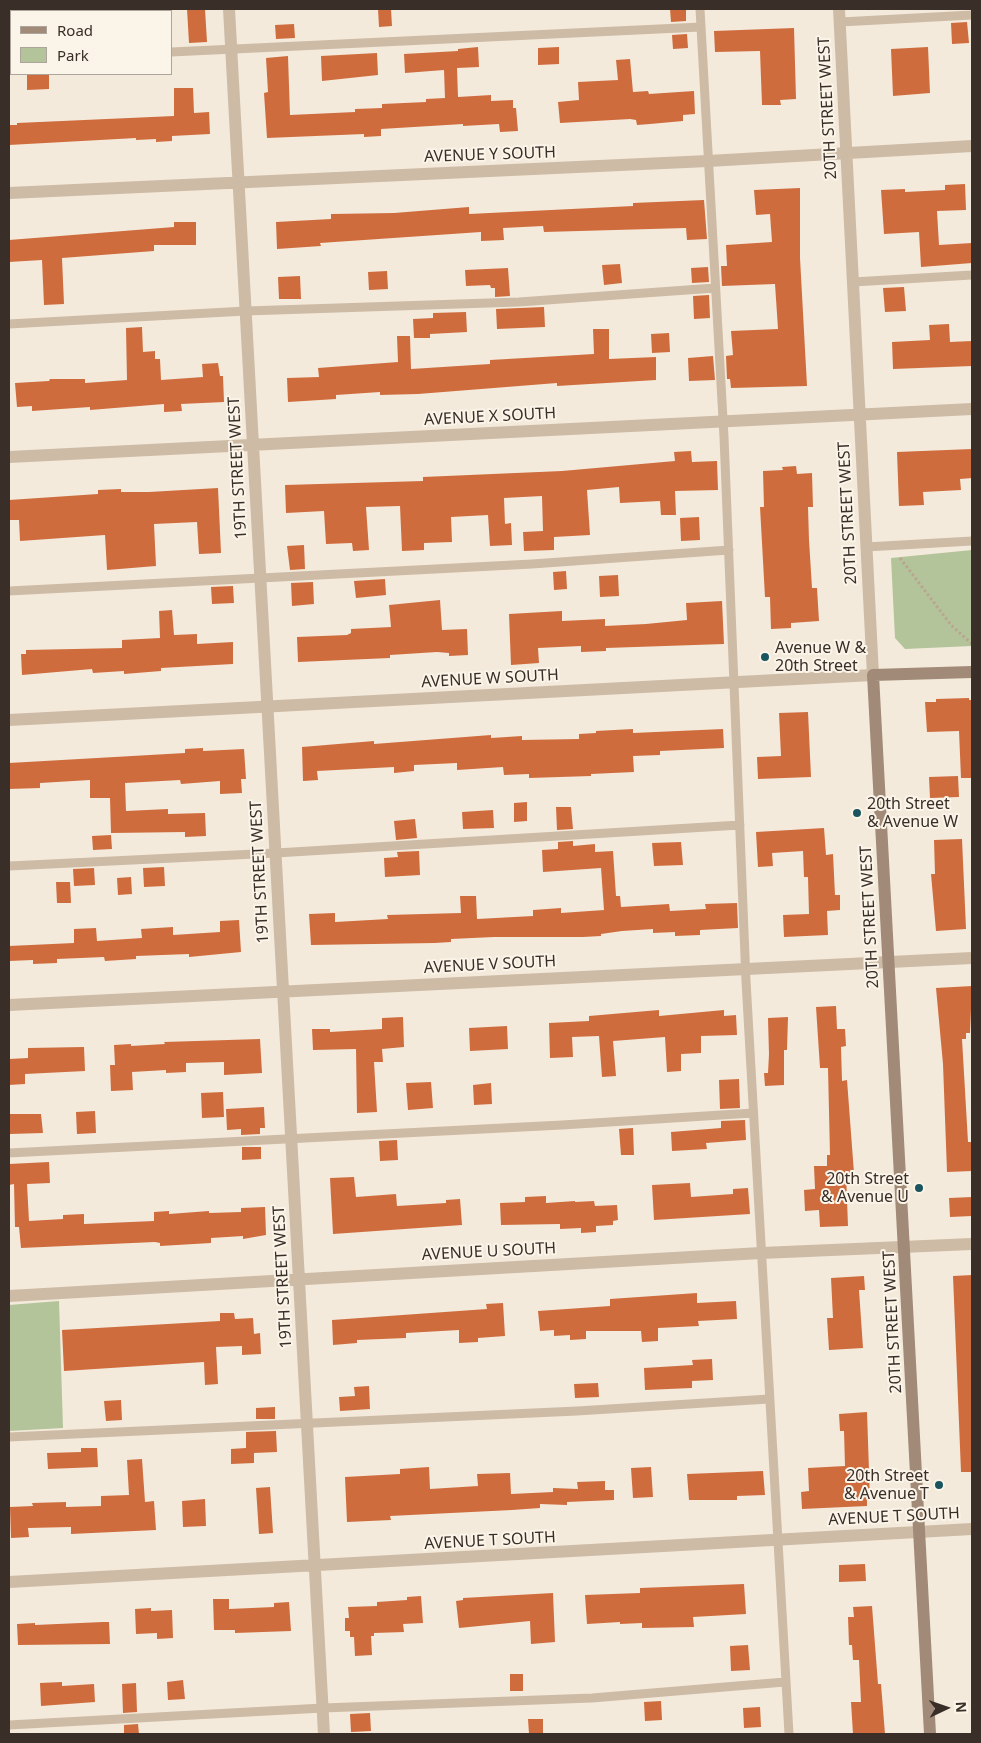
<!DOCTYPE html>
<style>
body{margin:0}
#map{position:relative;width:981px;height:1743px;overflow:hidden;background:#f4eadb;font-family:"Noto Sans",sans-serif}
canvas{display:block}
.frame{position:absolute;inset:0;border:10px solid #392e28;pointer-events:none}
.legend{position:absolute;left:10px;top:10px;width:162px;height:65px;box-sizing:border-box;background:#fbf4e8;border:1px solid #ada59b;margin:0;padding:6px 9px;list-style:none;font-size:15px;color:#392e28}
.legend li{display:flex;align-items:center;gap:10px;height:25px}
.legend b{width:25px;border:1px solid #ada59b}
.north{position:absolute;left:921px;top:1683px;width:50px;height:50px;-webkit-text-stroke:4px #fbf4e8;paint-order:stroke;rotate:87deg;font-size:14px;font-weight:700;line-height:20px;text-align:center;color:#392e28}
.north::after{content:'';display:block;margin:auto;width:18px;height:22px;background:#392e28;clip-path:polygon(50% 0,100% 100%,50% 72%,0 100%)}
</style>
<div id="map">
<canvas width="981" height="1743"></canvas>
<div class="frame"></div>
<ul class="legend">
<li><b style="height:6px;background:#a18a77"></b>Road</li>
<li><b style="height:14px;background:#b3c49a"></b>Park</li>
</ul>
<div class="north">N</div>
</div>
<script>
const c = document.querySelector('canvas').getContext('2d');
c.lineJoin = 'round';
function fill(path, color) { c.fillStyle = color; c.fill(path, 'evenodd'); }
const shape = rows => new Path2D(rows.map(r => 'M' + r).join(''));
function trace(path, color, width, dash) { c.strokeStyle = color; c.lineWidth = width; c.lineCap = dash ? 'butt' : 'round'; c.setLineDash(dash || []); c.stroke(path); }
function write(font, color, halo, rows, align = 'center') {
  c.font = font + ' "Noto Sans",sans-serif'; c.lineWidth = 4; c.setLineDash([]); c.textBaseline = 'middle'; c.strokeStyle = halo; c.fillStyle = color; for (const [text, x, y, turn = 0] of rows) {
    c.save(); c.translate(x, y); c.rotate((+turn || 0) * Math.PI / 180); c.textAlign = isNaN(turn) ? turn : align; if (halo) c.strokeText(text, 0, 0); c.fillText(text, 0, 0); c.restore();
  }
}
fill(shape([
 [972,550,972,646,905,649,895,638,891,558],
 [59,1301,63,1428,9,1431,9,1305]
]), '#b3c49a');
fill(shape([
 [187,9,205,9,207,42,189,43],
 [378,9,391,9,392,26,379,27],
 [670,9,686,9,686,21,671,22],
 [967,22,969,43,952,44,951,23],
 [294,24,295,38,276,39,275,25],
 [794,28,796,99,780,100,781,105,762,105,760,51,715,52,714,31],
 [687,34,688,48,673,49,672,35],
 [478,47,479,67,457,68,458,97,491,95,491,101,513,100,513,108,516,108,518,131,500,132,499,124,463,126,463,124,381,129,381,136,364,137,364,134,267,138,264,93,268,92,266,58,288,56,290,115,355,112,355,109,382,108,382,104,426,102,426,99,445,98,444,70,405,73,404,54,458,51,458,49],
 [559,47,559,64,538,65,538,48],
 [928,47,930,93,893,96,891,49],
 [377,53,378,75,322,81,321,56],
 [630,59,633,92,648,91,649,94,694,91,695,114,683,115,683,121,650,124,637,125,636,120,630,119,560,123,558,102,579,100,578,82,618,80,616,60],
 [27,74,49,74,49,89,27,90],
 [174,88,193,88,194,113,209,112,210,134,172,136,172,141,156,142,156,139,136,140,136,138,9,145,9,125,17,125,17,123,174,116],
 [965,184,966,210,937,211,939,245,972,243,972,263,921,267,919,232,884,234,881,190,905,189,905,192,945,190,945,185],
 [800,188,800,258,807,386,731,388,730,379,727,379,726,356,733,355,731,331,778,329,775,284,722,286,721,266,727,266,726,245,772,242,770,214,756,215,754,190],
 [704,200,707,239,687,240,686,228,544,232,543,226,503,228,504,240,481,241,481,232,320,243,321,246,277,249,276,222,331,219,331,214,394,213,469,207,469,214,633,206,633,203],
 [174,222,196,222,196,245,154,245,154,251,62,258,64,304,44,305,42,260,9,262,9,240,174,227],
 [620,264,622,283,604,285,602,265],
 [708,267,709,282,692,283,691,268],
 [508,268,510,296,495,297,495,288,491,288,490,285,466,286,465,270],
 [387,271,388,289,369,290,368,272],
 [300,276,301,299,279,299,278,277],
 [904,287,906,311,885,312,883,288],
 [709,295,710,318,694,319,693,296],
 [544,307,545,327,497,329,496,309],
 [466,312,467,332,430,334,430,338,414,338,413,319,433,318,433,313],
 [949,324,950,342,972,341,972,366,893,369,892,342,930,340,929,325],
 [142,327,143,352,155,351,155,359,160,359,161,380,203,377,202,364,218,363,220,376,223,376,224,402,181,404,182,411,164,412,164,404,90,410,90,407,32,411,32,406,17,407,15,383,49,381,50,379,85,379,85,383,127,380,126,328],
 [593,329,609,329,609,359,656,357,656,380,557,386,557,383,418,394,380,395,380,392,336,395,336,399,288,402,287,378,319,377,318,368,398,362,397,336,410,336,411,369,490,364,490,360,594,354],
 [669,333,670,352,652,353,651,334],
 [713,356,715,380,689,381,688,358],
 [972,449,972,478,960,479,961,490,923,492,924,505,899,506,897,452],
 [691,451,692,462,717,461,718,490,675,491,676,515,661,515,660,501,620,503,619,487,587,490,590,535,554,537,554,550,524,551,523,532,543,531,542,496,504,498,505,524,511,523,512,545,490,546,488,515,451,517,452,542,424,543,424,550,402,551,400,506,366,507,369,550,353,551,352,543,326,544,324,511,286,513,285,485,423,481,423,477,562,471,675,461,674,452],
 [796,466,797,474,812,473,813,507,808,507,809,540,812,588,817,588,819,621,791,623,791,628,771,629,770,597,765,597,760,507,764,507,763,471,783,470,782,467],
 [218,488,221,553,199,554,197,522,154,524,156,566,107,570,105,535,20,541,19,520,9,520,9,500,98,494,98,490,121,489,121,492,149,492],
 [699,517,700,540,681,541,680,518],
 [304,545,305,569,290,570,287,546],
 [566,571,567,589,554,590,553,572],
 [618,575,619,596,600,597,599,576],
 [385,579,386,595,356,598,354,581],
 [313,582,314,604,292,606,291,583],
 [233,586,234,603,212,604,211,587],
 [440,600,442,630,467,629,468,655,449,656,449,653,437,652,390,655,390,658,298,662,297,637,347,635,351,633,351,629,391,627,389,605],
 [722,601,724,644,606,648,606,651,581,652,581,646,538,648,539,663,511,665,509,614,562,611,562,621,605,619,605,626,646,624,687,620,686,603],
 [172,610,174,635,197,634,197,644,233,642,233,664,161,668,161,671,124,674,124,671,93,673,92,669,22,675,21,654,26,654,26,650,122,648,122,640,160,638,159,611],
 [969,698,969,700,972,700,972,778,961,778,959,731,927,732,925,702,936,702,936,699],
 [808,712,811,777,758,779,757,757,781,756,779,713],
 [633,729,633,733,723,729,724,748,660,751,660,755,633,756,634,772,591,774,591,776,529,778,529,774,504,775,503,767,457,770,457,763,414,765,414,771,394,773,394,767,317,771,318,780,303,781,302,747,374,741,374,744,491,735,491,738,522,736,522,740,579,739,579,734,596,733,596,731],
 [203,748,203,751,244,749,246,779,241,779,242,793,220,794,220,781,181,784,180,780,125,783,126,811,168,809,168,814,205,813,206,836,185,837,185,832,111,833,110,798,90,798,90,780,40,783,40,788,9,789,9,763,185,753,185,749],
 [958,776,959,797,930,798,929,777],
 [527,802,527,821,514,822,514,803],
 [556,807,571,807,573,829,557,830],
 [493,810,494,828,463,829,462,812],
 [415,819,417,838,396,840,394,821],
 [824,828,826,855,833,854,835,895,840,895,840,910,827,911,828,935,784,937,783,915,809,914,808,877,804,877,803,851,772,853,773,866,758,867,756,832],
 [111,835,112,849,93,850,92,836],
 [962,839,966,929,936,931,931,874,935,874,934,840],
 [573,841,573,846,595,844,595,852,613,851,616,896,620,896,621,907,669,904,670,911,706,909,705,904,737,903,738,928,700,930,700,935,675,936,675,932,653,933,653,929,622,931,601,934,601,936,583,937,494,937,451,939,451,942,435,943,311,945,309,914,335,913,335,922,388,919,387,915,461,913,460,896,476,896,477,919,533,916,533,910,561,908,561,913,604,910,601,868,543,872,542,850,558,849,558,842],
 [681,842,683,865,654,866,652,843],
 [419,851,420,875,385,877,384,858,398,857,397,852],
 [164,867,165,886,144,887,143,868],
 [94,868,95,885,74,886,73,869],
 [131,877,132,894,118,895,117,878],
 [56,882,70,882,71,903,57,903],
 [239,920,241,952,189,957,189,954,136,956,136,959,105,961,104,957,57,959,57,963,33,964,33,960,9,961,9,946,74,943,74,929,96,928,97,941,142,938,141,929,173,927,173,935,220,932,220,921],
 [972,986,970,1033,966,1033,966,1039,962,1039,968,1142,972,1142,972,1171,947,1172,943,1064,936,988],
 [836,1006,837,1029,845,1029,846,1046,841,1047,842,1081,847,1080,854,1173,846,1173,848,1226,820,1227,819,1210,805,1211,804,1190,815,1189,814,1166,827,1166,827,1155,830,1155,828,1068,820,1068,816,1007],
 [659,1010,659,1016,724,1010,724,1016,736,1015,737,1035,701,1036,701,1053,681,1054,681,1071,667,1072,665,1037,613,1041,616,1076,602,1077,599,1036,572,1037,573,1057,550,1058,549,1023,589,1021,589,1016],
 [403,1017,404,1047,382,1049,383,1062,374,1062,377,1112,357,1113,356,1049,313,1050,312,1029,330,1029,330,1032,382,1029,382,1018],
 [788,1017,787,1050,784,1050,784,1085,765,1086,764,1073,768,1073,769,1054,768,1018],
 [507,1026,508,1049,470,1051,469,1028],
 [260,1039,262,1073,224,1075,224,1062,186,1063,186,1072,166,1073,166,1070,132,1072,133,1090,111,1091,110,1065,115,1065,114,1045,131,1044,131,1046,165,1044,164,1042],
 [84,1047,85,1071,25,1074,25,1084,9,1085,9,1059,28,1058,28,1048],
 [739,1079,740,1108,720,1109,719,1080],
 [431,1082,433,1108,408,1110,406,1083],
 [491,1083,492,1104,474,1105,473,1085],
 [223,1092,224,1117,202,1118,201,1093],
 [264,1107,265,1128,260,1128,260,1134,241,1135,241,1129,227,1130,226,1109],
 [95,1111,96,1133,77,1134,76,1112],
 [9,1114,41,1114,43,1133,10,1134],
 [745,1120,746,1140,706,1143,707,1149,672,1151,671,1132,721,1128,721,1121],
 [633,1128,634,1155,621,1155,619,1129],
 [397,1140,398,1160,380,1161,379,1141],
 [242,1147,261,1147,261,1159,242,1160],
 [49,1162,50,1183,27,1184,29,1221,63,1219,63,1215,84,1214,84,1224,154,1221,154,1212,169,1211,169,1214,209,1211,209,1213,241,1212,241,1208,265,1207,266,1235,243,1239,243,1236,211,1238,211,1243,160,1246,160,1243,155,1242,21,1248,19,1227,15,1227,14,1184,9,1185,9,1164],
 [354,1177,356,1197,396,1194,397,1206,446,1203,446,1200,460,1199,462,1225,333,1234,330,1178],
 [690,1183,691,1197,733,1194,733,1189,748,1188,750,1214,654,1220,652,1185],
 [546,1196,546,1203,575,1201,575,1202,594,1201,595,1206,617,1205,618,1220,613,1221,613,1225,596,1226,596,1232,581,1233,581,1228,560,1229,560,1224,501,1225,500,1203,525,1202,525,1197],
 [972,1197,972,1216,950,1217,949,1198],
 [972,1275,972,1472,961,1472,953,1276],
 [864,1276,865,1290,859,1290,863,1348,829,1350,827,1318,833,1318,831,1278],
 [697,1293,697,1303,736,1301,737,1319,698,1321,699,1326,658,1328,658,1341,642,1342,641,1331,586,1331,586,1339,570,1340,570,1335,554,1336,554,1330,540,1331,538,1311,610,1306,610,1299],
 [503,1303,505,1336,478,1338,478,1342,459,1343,459,1330,406,1333,406,1338,357,1340,357,1343,333,1345,332,1320,487,1309,486,1304],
 [220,1313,234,1313,235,1319,253,1318,254,1334,260,1333,261,1354,242,1355,242,1346,216,1347,218,1384,205,1385,204,1362,64,1371,62,1330,220,1321],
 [712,1359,713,1380,692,1381,692,1388,645,1390,644,1368,693,1365,692,1360],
 [598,1383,599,1397,575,1398,574,1384],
 [369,1386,370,1409,340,1411,339,1397,355,1396,354,1387],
 [121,1400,122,1420,106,1421,104,1401],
 [275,1407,275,1419,256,1419,256,1408],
 [867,1412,870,1500,867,1500,867,1506,802,1509,801,1492,809,1491,808,1468,845,1466,844,1431,840,1431,839,1414],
 [276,1431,277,1452,254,1453,254,1463,231,1464,231,1449,246,1448,246,1432],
 [81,1448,97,1448,98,1467,48,1469,47,1453,81,1452],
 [142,1459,145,1502,154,1501,156,1530,71,1534,71,1527,28,1528,29,1537,11,1538,10,1507,33,1506,32,1503,66,1502,66,1507,101,1506,101,1496,129,1495,127,1460],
 [429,1467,430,1489,478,1486,477,1474,510,1473,511,1494,553,1492,553,1488,578,1489,577,1482,605,1481,605,1490,614,1490,614,1500,567,1502,567,1505,540,1504,540,1508,512,1510,390,1516,391,1520,347,1522,345,1477,400,1474,400,1469],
 [651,1467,653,1497,633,1498,631,1468],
 [763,1471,765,1495,737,1496,737,1500,689,1500,687,1474],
 [270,1487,273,1533,259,1534,256,1488],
 [205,1499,206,1526,183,1527,182,1501],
 [865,1564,866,1581,839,1582,839,1565],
 [744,1584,746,1614,693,1617,694,1627,642,1628,642,1623,620,1624,620,1622,587,1624,585,1595,640,1593,640,1588],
 [553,1593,555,1642,531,1644,530,1621,459,1628,456,1601,463,1600,463,1598],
 [421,1596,423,1623,403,1624,404,1632,374,1633,374,1636,371,1636,372,1655,355,1656,354,1637,350,1637,350,1631,345,1631,345,1618,349,1618,348,1607,377,1606,377,1602,407,1600,407,1597],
 [213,1599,229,1599,229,1609,274,1607,274,1603,289,1602,291,1631,235,1633,235,1630,214,1630],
 [872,1606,878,1684,881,1684,885,1734,853,1734,851,1702,861,1702,859,1660,853,1660,852,1645,849,1645,848,1617,854,1617,853,1607],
 [151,1608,151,1611,172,1610,173,1638,157,1639,157,1633,136,1634,135,1609],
 [103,1622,109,1622,110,1644,18,1645,17,1624,35,1623,35,1625],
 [748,1645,750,1670,731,1671,730,1646],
 [510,1674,523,1674,523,1691,510,1691],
 [183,1680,185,1699,168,1700,167,1682],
 [62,1682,62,1686,94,1684,95,1702,41,1706,40,1683],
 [136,1683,137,1712,123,1713,122,1684],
 [661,1701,662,1720,645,1721,644,1702],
 [760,1707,761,1727,744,1728,743,1708],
 [370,1713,371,1731,351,1732,350,1714],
 [528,1719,543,1719,543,1734,529,1734],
 [138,1724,139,1734,124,1734,124,1725]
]), '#cf6c3e');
trace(shape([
 [900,558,951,625,972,644]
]), '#b9a590', 3, [2.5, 2.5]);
trace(shape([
 [700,9,724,437,746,981,789,1734],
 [840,22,972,15],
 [171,52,701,27],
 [9,60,11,60],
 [853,282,972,275],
 [9,324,246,311,519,302,715,288],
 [866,547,972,541],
 [9,591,532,564,729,550],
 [9,866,276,853,740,825],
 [9,1153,562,1125,753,1113],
 [9,1437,577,1411,769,1399],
 [9,1725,323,1708,592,1698,785,1682]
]), '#cdbba6', 9);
trace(shape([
 [229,9,324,1734],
 [839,9,873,675],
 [9,193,708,161,972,146],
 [9,457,972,409],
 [9,1005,972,958],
 [9,1296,761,1253,972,1244],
 [9,1582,972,1529]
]), '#cdbba6', 12);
trace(shape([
 [9,720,873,675]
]), '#cdbba6', 12);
trace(shape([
 [930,1734,873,675,972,672]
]), '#a18a77', 12);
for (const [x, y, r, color] of [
 [765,657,5,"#1a545e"],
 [857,813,5,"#1a545e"],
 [919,1188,5,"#1a545e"],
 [939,1485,5,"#1a545e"]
]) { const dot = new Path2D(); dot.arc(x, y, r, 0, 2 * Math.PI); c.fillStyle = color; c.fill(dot); trace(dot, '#fbf4e8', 2); }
write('16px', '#392e28', '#fbf4e8', [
 ["20TH STREET WEST",828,108,-93],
 ["AVENUE Y SOUTH",490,155,-2],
 ["AVENUE X SOUTH",490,417,-3],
 ["19TH STREET WEST",238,468,-93],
 ["20TH STREET WEST",848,513,-93],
 ["AVENUE W SOUTH",490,679,-3],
 ["19TH STREET WEST",260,872,-93],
 ["20TH STREET WEST",870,917,-93],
 ["AVENUE V SOUTH",490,965,-3],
 ["AVENUE U SOUTH",489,1252,-3],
 ["19TH STREET WEST",283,1277,-93],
 ["20TH STREET WEST",893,1322,-93],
 ["AVENUE T SOUTH",894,1517,-3],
 ["AVENUE T SOUTH",490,1541,-3]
]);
write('16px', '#392e28', '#fbf4e8', [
 ["Avenue W &",775,648],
 ["20th Street",775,666],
 ["20th Street",867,804],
 ["& Avenue W",867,822],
 ["20th Street",909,1179,"right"],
 ["& Avenue U",909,1197,"right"],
 ["20th Street",929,1476,"right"],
 ["& Avenue T",929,1494,"right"]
], 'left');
</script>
